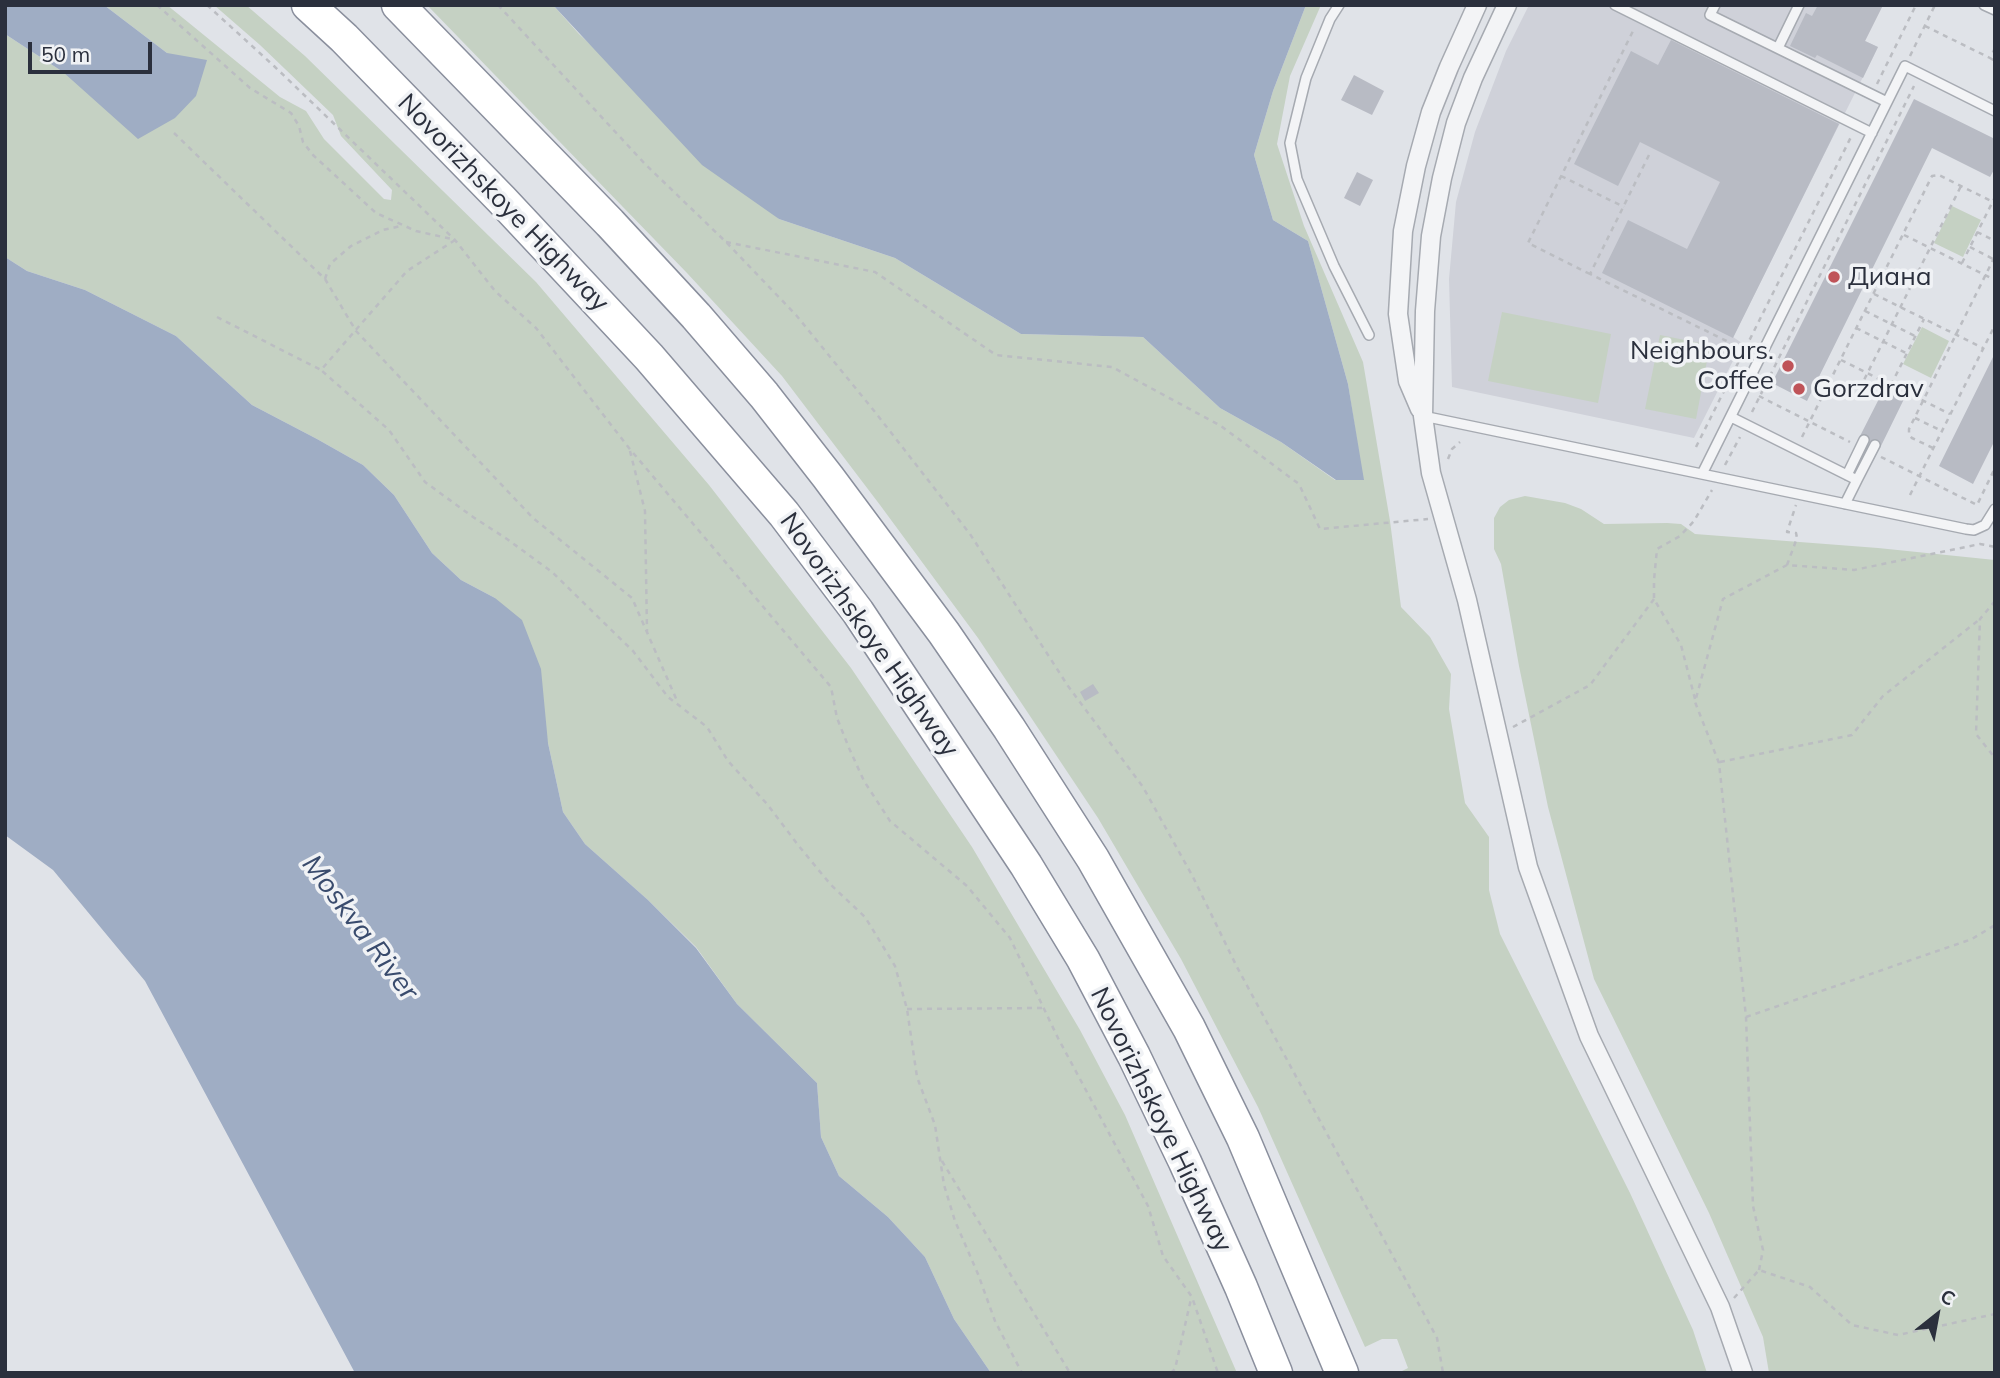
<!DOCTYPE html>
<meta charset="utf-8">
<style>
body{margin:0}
#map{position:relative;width:2000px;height:1378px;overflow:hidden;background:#e0e3e8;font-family:Mulish,sans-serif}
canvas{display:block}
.frame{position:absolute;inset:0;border:7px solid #2b303d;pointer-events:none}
.north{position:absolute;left:1902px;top:1280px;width:70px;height:70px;-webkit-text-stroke:5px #f0f2f5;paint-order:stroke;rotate:31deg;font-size:19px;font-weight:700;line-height:28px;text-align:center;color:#2b303d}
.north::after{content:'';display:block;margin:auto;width:24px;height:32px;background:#2b303d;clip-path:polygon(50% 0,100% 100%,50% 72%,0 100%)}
.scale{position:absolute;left:28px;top:42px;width:124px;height:32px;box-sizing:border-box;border:4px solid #2b303d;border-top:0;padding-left:9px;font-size:21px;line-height:24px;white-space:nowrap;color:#2b303d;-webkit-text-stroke:5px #f0f2f5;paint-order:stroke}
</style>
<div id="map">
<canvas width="2000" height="1378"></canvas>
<div class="frame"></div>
<div class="north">С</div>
<div class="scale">50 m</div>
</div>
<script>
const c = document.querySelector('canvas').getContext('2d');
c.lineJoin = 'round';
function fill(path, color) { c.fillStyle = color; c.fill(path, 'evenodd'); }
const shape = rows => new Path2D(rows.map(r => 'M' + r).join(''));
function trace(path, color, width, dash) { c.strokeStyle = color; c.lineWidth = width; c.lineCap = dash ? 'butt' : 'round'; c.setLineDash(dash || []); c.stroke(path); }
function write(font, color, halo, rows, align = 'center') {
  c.font = font + ' Mulish,sans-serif'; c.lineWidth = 7; c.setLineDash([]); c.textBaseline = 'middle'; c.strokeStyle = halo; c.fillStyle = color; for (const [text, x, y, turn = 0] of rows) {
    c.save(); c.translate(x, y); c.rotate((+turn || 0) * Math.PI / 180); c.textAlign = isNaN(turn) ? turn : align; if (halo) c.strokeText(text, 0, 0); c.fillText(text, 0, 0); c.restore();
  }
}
fill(shape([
 [1529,5,1883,5,1865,41,1878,47,1733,337,1742,343,1694,438,1452,387,1449,279,1456,202,1475,132,1506,51]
]), '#cfd1d9');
fill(shape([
 [104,5,167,5,280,97,306,111,324,139,384,199,391,200,392,190,341,136,333,115,260,45,214,5,246,5,305,56,536,282,709,485,851,668,972,847,1080,1030,1125,1115,1237,1373,991,1373,954,1319,925,1257,888,1217,839,1176,821,1137,817,1083,737,1004,696,947,648,900,585,844,563,812,548,743,495,598,461,580,432,553,394,495,363,465,317,439,252,405,176,336,85,290,27,271,5,257,5,34,63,72,167,53],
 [427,5,553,5,579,34,779,219,895,258,1021,334,1143,337,1220,408,1281,442,1335,480,1363,480,1348,384,1308,241,1273,220,1254,155,1273,91,1306,5,1321,5,1290,76,1277,144,1304,226,1363,362,1390,521,1401,607,1430,637,1451,674,1449,709,1465,803,1489,837,1489,890,1500,934,1630,1193,1693,1330,1707,1373,1398,1373,1408,1368,1397,1339,1382,1339,1365,1347,1258,1107,1181,959,1098,818,978,638,880,505,782,376,687,273],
 [1952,206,1981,220,1963,257,1934,243],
 [1502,312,1611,334,1598,403,1488,381],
 [1922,327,1949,341,1931,378,1903,364],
 [1660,335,1710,345,1696,419,1645,409],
 [1525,496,1565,503,1581,509,1604,524,1667,523,1681,524,1695,534,1878,548,1995,560,1995,1373,1769,1373,1763,1337,1709,1213,1594,979,1548,807,1519,666,1501,564,1494,549,1494,518,1500,507,1509,500]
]), '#c5d1c3');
fill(shape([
 [5,5,104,5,167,53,207,60,196,96,175,118,138,139,63,72,5,34],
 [553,5,1306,5,1273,91,1254,155,1273,220,1308,241,1348,384,1364,480,1336,480,1281,442,1220,408,1143,337,1021,334,895,258,779,219,702,165],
 [5,257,27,271,85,290,176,336,252,405,317,439,363,465,394,495,432,553,461,580,495,598,522,620,541,669,548,743,563,812,585,844,648,900,696,948,737,1004,817,1083,821,1137,839,1176,888,1217,925,1257,954,1319,991,1373,355,1373,145,981,53,870,5,835]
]), '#9fadc4');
fill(shape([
 [1818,5,1883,5,1865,41,1878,47,1863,78,1817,55,1815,58,1790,46,1806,13,1812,16],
 [1671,40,1839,124,1733,338,1602,273,1628,220,1687,249,1720,182,1640,142,1618,186,1574,164,1631,51,1658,65],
 [1354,75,1384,91,1372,115,1341,100],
 [1914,99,1995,139,1995,168,1990,177,1932,148,1807,401,1772,383],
 [1357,172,1373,180,1360,206,1344,198],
 [1995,353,1995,440,1973,484,1939,466],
 [1885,387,1905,397,1880,448,1859,438],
 [1093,684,1099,693,1085,701,1080,692]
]), '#b8bbc4');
const lane = shape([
 [1339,5,1330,19,1306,78,1290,143,1297,179,1334,266,1369,335],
 [1615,5,1872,133],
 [1715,5,1710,15,1887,102],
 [1984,5,1995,10],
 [1778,48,1799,5],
 [1423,416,1966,529,1974,530,1985,525,1995,509],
 [1731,417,1857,480,1845,504],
 [1702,474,1905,66,1995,111],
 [1847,475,1864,440],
 [1857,480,1875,445]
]);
const street = shape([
 [1507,5,1473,78,1456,123,1442,178,1431,236,1425,311,1423,416,1431,473,1467,600,1528,867,1589,1036,1720,1307,1743,1373],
 [1420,409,1408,381,1398,314,1403,231,1416,166,1431,112,1449,67,1477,5]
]);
const highway = shape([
 [308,5,344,38,502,200,649,357,784,514,858,612,1026,865,1083,959,1134,1056,1185,1162,1241,1287,1276,1373],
 [398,5,610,223,696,316,764,395,828,477,944,633,1009,728,1093,859,1189,1028,1243,1138,1342,1373]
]);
trace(lane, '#a6aab1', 12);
trace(street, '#a6aab1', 21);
trace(highway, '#8a8f9d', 35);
trace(shape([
 [157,5,250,88,291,113,299,126,303,142,313,155,376,213,416,231,452,239],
 [207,5,274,66,455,240,495,291,536,328,629,448,831,687,837,718,849,748,864,781,890,821,967,886,1010,938,1058,1038,1148,1206,1163,1256,1192,1297,1218,1373],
 [498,5,645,164,726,242,796,315,875,412,970,534,1068,686,1143,787,1193,877,1237,967,1437,1338,1443,1373],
 [1925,26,1990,58],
 [1995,48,1990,58,1995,61],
 [1910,56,1935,5],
 [1877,84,1916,5],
 [174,133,325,279,356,331,533,518,632,598,678,703],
 [1649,155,1590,274,1745,350],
 [1561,176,1624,207],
 [1977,232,1995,241],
 [1904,235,1995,280],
 [455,240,407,271,321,370,389,430,425,482,473,517,507,539,552,572,633,651,668,697,707,727,728,761,767,804,798,845,831,885,865,917,895,966,907,1009,917,1077,935,1125,944,1185,955,1221,978,1274,995,1321,1022,1373],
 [726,242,875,272,996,355,1112,367,1221,426,1299,484,1320,529,1428,519],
 [1970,247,1995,260],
 [1962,263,1995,197],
 [1590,274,1528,243,1634,29],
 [325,279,330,264,351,246,383,230,401,226],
 [1874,294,1983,348],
 [1865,311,1915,336],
 [217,317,321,370],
 [1856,328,1906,353],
 [1841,360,1950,414],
 [1891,385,1924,319],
 [1828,386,1853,398,1856,396,1961,186],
 [1759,396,1850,442],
 [1752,412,1914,86],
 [1915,418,1942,431],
 [1802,437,1932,176,1939,175,1995,203],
 [1696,447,1851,137],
 [1933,448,1912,438,1909,435,1909,429,1995,256],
 [630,451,645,511,647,632],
 [1881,457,1977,505,1995,468],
 [1448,459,1452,449,1460,442],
 [1725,465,1740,437],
 [1910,495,1995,325],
 [1787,565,1797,538,1796,533,1787,532,1796,505],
 [1995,601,1980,619,1976,734,1995,758],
 [1695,699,1681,645,1654,599,1654,580,1657,549,1680,536,1694,521,1712,490],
 [1513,727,1590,685,1654,599],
 [1720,762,1852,735,1883,696,1980,619],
 [907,1009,1043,1008],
 [1746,1017,1972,939,1995,925],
 [942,1161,1070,1373],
 [1759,1270,1763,1250,1753,1206,1746,1017,1719,763,1695,702,1723,599,1787,565,1854,570,1980,544,1995,547],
 [1734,1298,1759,1270,1810,1287,1852,1325,1898,1335,1995,1314],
 [1171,1373,1175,1369,1191,1299]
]), '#bbbdc2', 2.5, [5, 5]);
trace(lane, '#f3f4f6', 9);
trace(street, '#f3f4f6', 18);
trace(highway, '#fff', 32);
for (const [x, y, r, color] of [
 [1834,277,7,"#bf5358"],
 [1788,366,7,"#bf5358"],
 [1799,389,7,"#bf5358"]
]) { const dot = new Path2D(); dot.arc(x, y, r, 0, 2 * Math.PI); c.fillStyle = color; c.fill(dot); trace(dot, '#f0f2f5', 2.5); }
write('26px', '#2b303d', '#f0f2f5', [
 ["Novorizhskoye Highway",503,203,46],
 ["Novorizhskoye Highway",869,635,55],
 ["Novorizhskoye Highway",1161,1120,64]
]);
write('26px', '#2b303d', '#f0f2f5', [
 ["Диана",1848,277],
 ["Neighbours.",1774,351,"right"],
 ["Coffee",1774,381,"right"],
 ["Gorzdrav",1813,389]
], 'left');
write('italic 28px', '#394b6d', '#f0f2f5', [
 ["Moskva River",360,928,53]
]);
</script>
